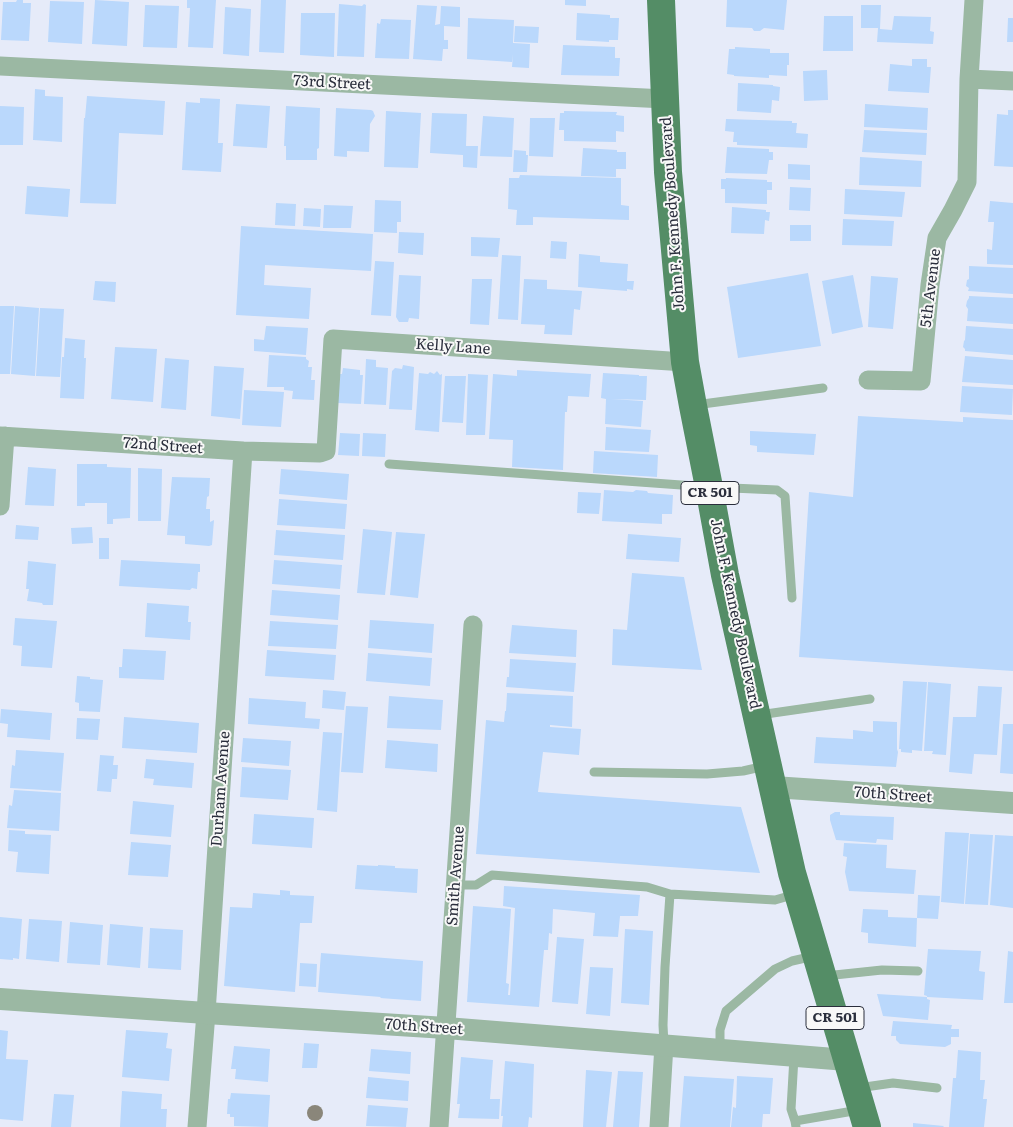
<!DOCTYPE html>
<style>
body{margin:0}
canvas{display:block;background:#e6ebf9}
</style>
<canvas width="1013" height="1127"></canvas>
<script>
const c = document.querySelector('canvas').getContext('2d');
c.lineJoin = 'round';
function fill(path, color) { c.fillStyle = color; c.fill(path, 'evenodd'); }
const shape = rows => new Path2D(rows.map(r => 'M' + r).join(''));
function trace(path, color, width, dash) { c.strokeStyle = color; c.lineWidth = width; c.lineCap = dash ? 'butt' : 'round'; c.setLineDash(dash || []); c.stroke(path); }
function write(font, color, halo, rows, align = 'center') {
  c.font = font + ' Literata,serif'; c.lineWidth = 4; c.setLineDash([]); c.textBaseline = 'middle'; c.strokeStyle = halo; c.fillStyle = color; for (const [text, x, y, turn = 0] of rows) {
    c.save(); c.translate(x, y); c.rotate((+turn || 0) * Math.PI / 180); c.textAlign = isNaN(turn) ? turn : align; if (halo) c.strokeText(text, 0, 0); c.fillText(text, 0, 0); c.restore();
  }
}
fill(shape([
 [17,0,23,0,23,3,31,3,29,41,1,40,3,2,16,2],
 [95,0,129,2,127,46,92,44],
 [187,0,216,0,213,48,188,47,190,8,187,8],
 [261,0,286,0,284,53,259,52],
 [565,0,586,0,586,6,565,5],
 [727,0,787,0,784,30,764,28,760,31,754,31,752,28,726,27],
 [50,1,84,2,82,44,48,42],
 [339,4,362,6,364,4,366,5,364,57,337,56],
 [145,5,179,6,177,48,143,47],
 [417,5,437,6,435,25,440,24,441,6,460,7,460,27,444,26,444,40,448,40,448,49,443,49,442,61,413,59],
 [861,5,881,5,880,29,892,30,894,16,931,17,930,31,934,32,933,44,877,42,878,28,861,28],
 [225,7,251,9,249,56,223,54],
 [301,13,335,13,334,57,300,55],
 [577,13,610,15,610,18,619,18,618,40,609,40,609,42,576,40],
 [824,16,853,16,853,51,823,51],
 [468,18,514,20,513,43,530,44,529,68,512,67,513,54,512,62,467,59],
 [1008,18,1013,18,1013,42,1007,42],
 [381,19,411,20,409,59,375,58,377,23,380,24],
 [515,26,539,27,538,43,514,42],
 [563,45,615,47,615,58,620,58,619,76,561,75],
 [735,47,770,49,770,53,789,53,789,65,787,65,787,76,769,75,769,78,734,76,734,75,727,74,729,49,735,49],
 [912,59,927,59,927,67,931,67,929,93,888,91,890,64,912,66],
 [827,70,828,100,804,101,803,71],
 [738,83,773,85,773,86,780,87,779,101,772,100,771,113,737,111],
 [35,89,45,90,45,96,63,97,62,142,33,140],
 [87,96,165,101,163,135,119,133,116,204,80,203,84,118,85,118],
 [200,98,220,99,218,143,223,143,221,172,182,170,186,102,200,103],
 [236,104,270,106,267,148,233,146],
 [865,104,928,108,927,130,864,127],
 [0,106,24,107,23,145,0,145],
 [286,106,320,108,319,148,317,149,317,160,286,160,286,146,284,146],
 [336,108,371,110,373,111,375,116,370,124,369,152,347,151,347,157,334,156],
 [1008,110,1013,110,1013,167,994,166,997,114,1008,115],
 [386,111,421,113,418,168,384,167],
 [564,111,617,112,616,115,624,116,624,132,616,131,616,142,564,141,564,130,559,130,560,113,564,113],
 [432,113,467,114,466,146,478,146,477,168,463,167,463,155,430,153],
 [483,116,514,118,512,157,480,156],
 [530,118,555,118,553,157,529,156],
 [726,119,792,121,792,123,797,123,796,133,808,134,807,148,737,145,737,142,733,142,734,132,725,131],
 [864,130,927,133,926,155,862,152],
 [727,147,769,149,769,152,773,152,773,160,769,160,767,174,725,173],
 [583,148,617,150,617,152,626,152,626,169,616,169,616,177,581,176],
 [514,150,526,151,526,155,528,155,527,172,513,172],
 [860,157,922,161,921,187,859,185],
 [788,164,810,165,810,180,788,179],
 [520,175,621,178,621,205,629,206,629,220,533,217,533,225,516,225,517,210,508,209,509,178,519,178],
 [726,178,767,180,767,182,772,182,772,190,767,190,767,204,725,203,725,189,721,189,721,179,726,179],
 [27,186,70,189,68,217,25,214],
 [790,187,811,188,810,211,789,210],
 [845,189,905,192,902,217,844,214],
 [375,200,401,201,401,222,397,222,397,233,374,232],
 [990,201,1013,203,1013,265,987,264,987,249,992,250,994,222,988,222],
 [276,203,296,204,295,226,275,225],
 [324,205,353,206,351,228,323,228],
 [732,207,766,210,766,212,770,212,769,221,765,220,764,234,731,233],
 [304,208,321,209,320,227,303,226],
 [843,219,894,221,892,246,842,245],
 [790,225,811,225,811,241,790,241],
 [241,226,373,234,371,271,265,265,264,285,311,288,309,319,236,315],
 [399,232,424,233,423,255,398,253],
 [471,237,500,238,498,257,471,256],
 [551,241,567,242,566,259,550,258],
 [579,254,600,256,600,262,628,264,627,281,634,281,633,290,627,289,627,291,578,287],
 [502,255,521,256,518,320,498,319],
 [375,261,394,262,391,316,371,315],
 [969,266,1013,268,1013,294,968,291,969,288,966,286,967,280,969,279],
 [808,273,821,346,738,358,727,287],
 [399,275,421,276,419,319,409,318,408,322,399,322,396,317],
 [853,275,863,327,832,334,822,281],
 [871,276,898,278,893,329,868,327],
 [472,279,492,279,489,325,470,324],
 [524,279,547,280,547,289,582,291,580,310,574,309,572,335,544,334,545,325,521,324],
 [95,281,116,282,115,302,93,300],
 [969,296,1013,298,1013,324,967,321,968,309,966,306,967,301,969,298],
 [0,306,14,306,10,374,0,374],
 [15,306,39,308,35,376,11,374],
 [40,308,64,309,60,377,36,376],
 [266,326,308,328,306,355,254,351,254,339,264,340],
 [966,326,1013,329,1013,355,965,351,965,349,963,347,964,341,965,340],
 [65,338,85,340,84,358,86,358,84,399,60,398,62,357,64,357],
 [115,347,157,349,153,402,111,399],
 [269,355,306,357,306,359,309,361,308,367,312,367,311,380,315,380,314,400,292,399,293,391,284,390,284,387,267,387],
 [965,356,1013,360,1013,385,962,382],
 [165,358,189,360,186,410,161,408],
 [366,359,376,360,376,367,388,368,386,405,364,404],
 [403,365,414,367,412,410,389,409,392,371,395,368,402,369],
 [214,366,244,368,240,419,211,416],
 [343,368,360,370,360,375,363,375,361,404,337,403,339,374,342,374],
 [517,370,591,374,589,397,568,396,567,412,565,412,563,470,512,467,513,440,489,439,493,374,517,376],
 [437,371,440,375,442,374,439,432,415,430,419,373,428,374,430,372,434,374],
 [603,373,639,375,639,376,647,376,646,400,611,399,643,401,641,427,605,424,606,399,601,398],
 [468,374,488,375,485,435,466,435],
 [445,376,466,376,463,423,442,422],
 [962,386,1013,389,1012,415,960,412],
 [244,390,284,392,281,427,242,425],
 [858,416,963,422,963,417,1013,420,1013,671,799,657,809,492,853,497],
 [606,427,651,430,649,452,605,450],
 [750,431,816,434,814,455,757,452,757,446,750,445],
 [340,433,360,434,359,456,338,455],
 [363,433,386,434,385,457,362,456],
 [594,451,658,455,657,477,593,473],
 [77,464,107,464,107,467,131,468,130,518,113,519,113,524,107,524,107,503,85,503,85,506,77,506],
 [28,467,56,469,54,506,25,505],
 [138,468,162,469,161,521,138,521],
 [281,469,349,474,347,500,279,494],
 [172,477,210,478,209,496,207,497,206,509,210,509,210,522,214,520,212,545,209,546,185,544,185,536,167,535],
 [604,490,633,492,636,490,647,491,648,493,673,495,672,514,662,514,662,524,602,521],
 [578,492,601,493,599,514,577,513],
 [279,499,347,504,345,529,277,525],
 [16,525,39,527,38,540,15,539],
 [92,527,93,543,72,544,71,528],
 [363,529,392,532,385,595,357,593],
 [276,530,345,535,343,560,274,555],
 [396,532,425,534,418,598,390,595],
 [628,534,681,538,679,562,626,559],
 [99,538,109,538,109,559,99,559],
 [121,560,200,564,200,572,198,572,197,589,192,588,190,590,119,586],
 [274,560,342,565,340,589,272,584],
 [28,561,56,564,53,605,43,605,42,603,27,601,29,589,26,589],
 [632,573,684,577,702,670,612,665,613,629,627,630],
 [272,590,340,595,338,620,270,615],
 [147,603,189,606,188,622,191,622,190,640,145,637],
 [15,618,57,621,52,668,21,666,22,646,13,645],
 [370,620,434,624,432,653,368,648],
 [270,621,338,625,336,649,268,646],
 [512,625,577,630,576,657,509,653],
 [123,649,166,651,164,680,119,678,119,667,122,667],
 [267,650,336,655,334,680,265,676],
 [368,653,432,658,430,686,366,681],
 [510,659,576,663,574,692,506,687,507,677,509,677],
 [77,676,90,677,90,679,103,680,100,712,79,711,79,703,75,702],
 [903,681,927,682,922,751,912,750,912,753,901,752,901,749,899,749],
 [928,682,951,684,946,755,932,754,933,751,924,751],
 [978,686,1002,687,997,755,974,754,972,774,949,772,953,717,976,717],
 [323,690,346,692,344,710,322,708],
 [507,693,573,696,572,727,550,725,550,727,581,729,579,755,543,752,538,792,741,807,760,873,476,854,486,720,504,722,505,711,506,711],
 [389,696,443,700,441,730,387,728],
 [249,698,306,702,305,718,320,719,319,729,248,724],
 [346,706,368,707,363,773,341,772],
 [1,709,52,713,50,740,7,737,8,724,0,723],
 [124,717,199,723,197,753,122,748],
 [77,718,100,719,98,740,76,739],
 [873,721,897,722,897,749,898,752,896,767,814,763,816,737,853,739,853,730,873,732],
 [1003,724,1013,724,1013,774,1000,773],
 [323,732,342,733,337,812,317,810],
 [243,738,291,741,289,766,241,762],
 [387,740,438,744,437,772,385,768],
 [16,750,64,753,61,791,10,788,12,765,15,766],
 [100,755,114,756,113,765,118,765,117,779,112,779,111,792,97,791],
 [146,759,194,763,192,788,153,785,154,779,144,778],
 [242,767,291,770,288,800,240,797],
 [14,790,61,793,59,831,7,828,9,805,12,806],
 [133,801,174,805,171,837,130,834],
 [835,812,840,812,840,815,894,817,893,840,877,839,876,843,836,840,830,820,830,815],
 [254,814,314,818,312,848,252,844],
 [9,830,25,831,25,834,51,835,49,874,16,872,18,852,8,851],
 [945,832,969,833,964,904,941,902],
 [970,834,993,835,988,905,965,904],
 [995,835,1013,836,1013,908,990,905],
 [131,842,171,845,168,877,128,875],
 [844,843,887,845,886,868,916,870,914,894,849,891,845,872,847,857,843,856],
 [357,865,378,866,378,865,395,866,395,868,418,869,417,893,355,889],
 [504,886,640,895,638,916,620,916,618,937,593,936,595,913,553,909,552,934,549,933,548,950,544,950,539,1007,467,1002,473,906,511,909,506,983,509,984,508,995,510,995,515,908,503,906],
 [280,890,290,891,290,895,314,896,312,923,300,923,295,992,224,986,230,907,252,908,253,893,280,895],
 [918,895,940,896,938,919,917,918],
 [863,909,888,910,888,917,917,918,916,947,868,943,868,933,861,932],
 [0,917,22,919,19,959,13,958,13,960,0,959],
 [29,919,62,921,59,962,26,959],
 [70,922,103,925,100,965,67,963],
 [110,924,143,927,140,968,107,965],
 [150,928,183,930,181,970,148,968],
 [625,929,653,931,649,1005,621,1003],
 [557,937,584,939,578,1004,552,1002],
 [928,949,981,951,979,971,985,972,983,1000,927,997,927,996,924,995],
 [1008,951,1013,952,1013,1003,1004,1003],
 [321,953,423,961,421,1001,380,998,381,997,318,992],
 [300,963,317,964,316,987,299,986],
 [590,967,613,968,610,1016,586,1014],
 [877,994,927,997,927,999,930,1000,928,1020,883,1016],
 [893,1021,952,1025,951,1029,959,1029,959,1037,951,1037,951,1044,945,1047,900,1044,896,1040,896,1036,891,1036],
 [0,1030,8,1031,6,1059,28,1060,23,1121,0,1119],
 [126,1030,168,1033,166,1048,172,1049,169,1081,122,1077],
 [304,1043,319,1044,317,1068,302,1068],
 [234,1046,270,1049,268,1082,235,1079,236,1069,231,1069],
 [371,1049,411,1052,410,1074,369,1071],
 [958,1050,981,1052,980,1080,985,1080,983,1099,987,1099,984,1127,949,1127,953,1078,956,1078],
 [461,1057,493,1060,490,1099,500,1099,499,1119,458,1118,460,1104,457,1104],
 [505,1061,534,1064,532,1118,529,1117,528,1127,502,1127,503,1116,501,1116],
 [586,1070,612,1072,606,1127,583,1127],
 [618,1071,643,1072,639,1127,613,1127],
 [684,1076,734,1079,730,1127,680,1127],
 [737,1076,773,1078,770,1114,763,1114,762,1127,731,1127,733,1107,736,1108],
 [368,1077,409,1081,408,1101,366,1098],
 [122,1091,162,1094,161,1109,167,1109,166,1127,120,1127],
 [231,1093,270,1095,268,1127,234,1126,234,1117,230,1117,230,1114,227,1114,228,1099,230,1099],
 [54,1094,74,1095,71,1127,51,1127],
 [368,1105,408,1108,406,1127,366,1126],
 [913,1123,944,1126,943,1127,913,1127]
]), '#bad8fc');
trace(shape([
 [695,405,823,388],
 [389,464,709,487,777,490,785,496,792,598],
 [759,715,870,699],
 [594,772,707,774,743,771,765,766],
 [455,885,476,885,492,875,647,887,670,894,775,900,796,894],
 [825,976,882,970,918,971],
 [664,1045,663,1025,665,967,670,894],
 [720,1049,720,1030,726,1011,775,969,792,961,814,956],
 [794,1057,791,1109,795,1121],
 [858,1088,893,1083,937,1088],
 [796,1127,795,1121,859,1110]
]), '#9bb8a3', 9);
trace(shape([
 [0,66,665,99],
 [969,79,1013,81],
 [868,380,921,381,930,285,937,238,953,210,967,182,969,79,974,0],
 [0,436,243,451,320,453,326,451,333,339,685,362],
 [0,506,5,436],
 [197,1127,206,1013,243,451],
 [439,1127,473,625],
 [659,1127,664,1045]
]), '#9bb8a3', 19);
trace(shape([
 [773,787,1013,803],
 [0,999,206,1013,446,1028,847,1060]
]), '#9bb8a3', 22);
trace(shape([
 [661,0,668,172,685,362,693,406,709,487,725,575,792,873,867,1127]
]), '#548d66', 28);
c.fillStyle = '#8a867a';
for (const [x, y] of [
 [315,1113]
]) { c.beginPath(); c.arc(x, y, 8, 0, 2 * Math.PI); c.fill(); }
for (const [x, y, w] of [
 [710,493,58],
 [835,1018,58]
]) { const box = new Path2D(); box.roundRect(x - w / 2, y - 11.5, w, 23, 4); c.fillStyle = '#f8f8f8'; c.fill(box); trace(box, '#2a2e3c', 1); }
write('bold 14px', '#2a2e3c', null, [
 ["CR 501",710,493],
 ["CR 501",835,1018]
]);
write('15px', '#2a2e3c', '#f8f8f8', [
 ["73rd Street",332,83,3],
 ["John F. Kennedy Boulevard",673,214,-94],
 ["5th Avenue",931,288,-83],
 ["Kelly Lane",453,347,4],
 ["72nd Street",163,446,4],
 ["John F. Kennedy Boulevard",735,614,78],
 ["Durham Avenue",221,789,-86],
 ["70th Street",893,795,4],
 ["Smith Avenue",456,876,-86],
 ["70th Street",424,1027,4]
]);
</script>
